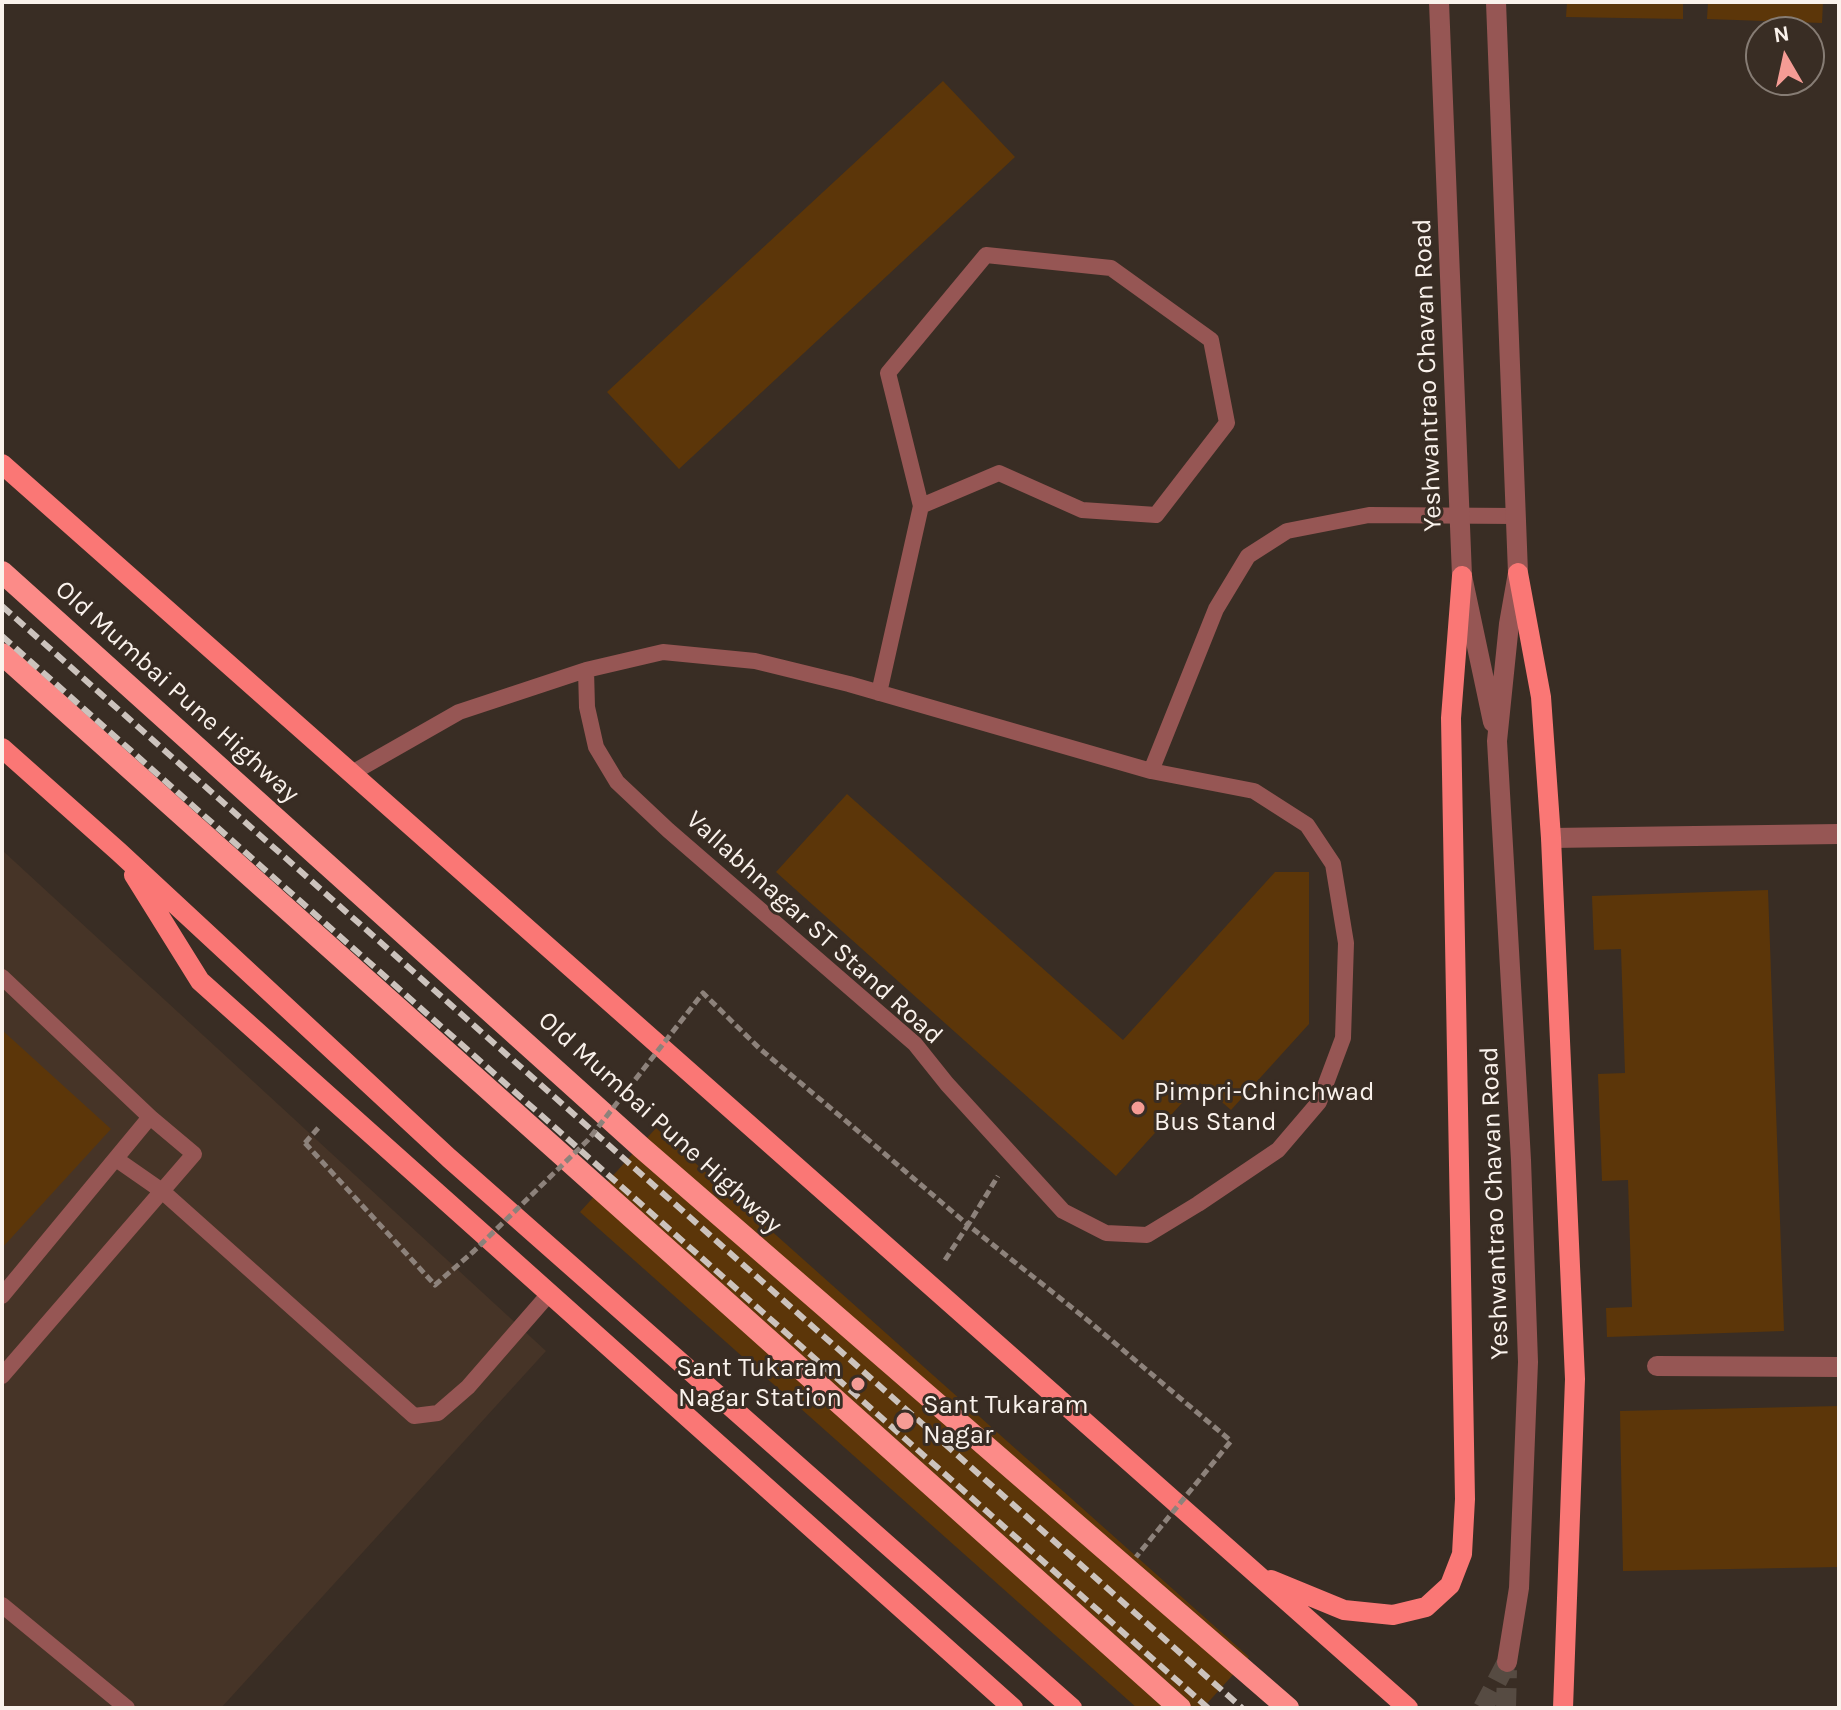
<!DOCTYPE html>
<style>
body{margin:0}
#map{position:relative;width:1841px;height:1710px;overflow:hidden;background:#392d24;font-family:Karla,sans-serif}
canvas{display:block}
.frame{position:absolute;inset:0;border:4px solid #faf2ec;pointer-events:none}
.north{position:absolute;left:1745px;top:16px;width:80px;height:80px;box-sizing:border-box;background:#392d24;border:2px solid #867c74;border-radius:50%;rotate:351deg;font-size:22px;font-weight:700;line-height:32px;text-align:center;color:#faf2ec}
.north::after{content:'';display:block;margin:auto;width:28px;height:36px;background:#f59c95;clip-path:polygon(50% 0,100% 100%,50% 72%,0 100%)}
</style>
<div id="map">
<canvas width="1841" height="1710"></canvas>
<div class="frame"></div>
<div class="north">N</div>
</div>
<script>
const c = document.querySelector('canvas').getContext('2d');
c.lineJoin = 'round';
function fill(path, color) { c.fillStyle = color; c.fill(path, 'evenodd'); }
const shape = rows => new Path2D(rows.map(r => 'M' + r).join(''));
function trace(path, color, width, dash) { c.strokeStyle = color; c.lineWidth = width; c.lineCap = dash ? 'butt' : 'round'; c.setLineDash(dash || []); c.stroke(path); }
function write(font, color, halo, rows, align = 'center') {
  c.font = font + ' Karla,sans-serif'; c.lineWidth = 6; c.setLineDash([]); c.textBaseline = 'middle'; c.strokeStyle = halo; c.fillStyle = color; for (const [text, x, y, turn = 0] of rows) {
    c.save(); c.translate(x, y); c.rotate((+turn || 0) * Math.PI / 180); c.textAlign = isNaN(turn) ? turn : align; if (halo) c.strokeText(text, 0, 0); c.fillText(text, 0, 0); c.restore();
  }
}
fill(shape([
 [2,850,546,1351,221,1708,2,1708]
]), '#463427');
fill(shape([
 [1567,2,1683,2,1683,19,1566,17],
 [1708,2,1823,2,1822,23,1707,19],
 [943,81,1015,157,679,469,607,392],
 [847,794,1123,1040,1275,872,1309,872,1309,1024,1231,1110,1200,1083,1116,1176,776,872],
 [1768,890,1784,1331,1607,1337,1606,1308,1632,1307,1628,1180,1602,1181,1598,1074,1625,1073,1621,949,1594,950,1592,896],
 [2,1030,111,1129,2,1248],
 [656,1128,1249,1657,1203,1708,1137,1708,580,1212],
 [1839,1406,1839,1567,1623,1571,1620,1411]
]), '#5c3609');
trace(shape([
 [1483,1708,1507,1662],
 [1506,1708,1507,1670]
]), '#564b42', 20, [20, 10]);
trace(shape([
 [865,1137,968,1225,998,1176],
 [305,1143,320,1126],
 [945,1260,968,1225,1085,1318]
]), '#8d827b', 5, [8, 4]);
trace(shape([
 [586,670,587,707,596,747,617,782,668,830,915,1044,947,1084,1063,1211,1106,1233,1147,1235,1198,1204,1278,1150,1319,1102,1343,1038,1346,943,1333,864,1307,825,1254,791,1151,771],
 [879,693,921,506,888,373,986,255,1111,268,1211,340,1227,423,1156,515,1082,510,999,473,921,506],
 [352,773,459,712,586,670,663,652,755,661,849,684,1151,771,1216,609,1248,556,1287,531,1369,515,1515,516],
 [2,977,150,1117,194,1154,2,1376],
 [116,1159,162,1191,414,1416,438,1413,468,1387,549,1294],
 [2,1296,150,1117],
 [2,1605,127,1708]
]), '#965654', 16);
trace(shape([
 [1551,838,1839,834],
 [1657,1366,1839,1367]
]), '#965654', 20);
trace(shape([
 [1439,2,1462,576,1493,722],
 [1496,2,1518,573,1509,624,1497,741,1521,1160,1528,1362,1519,1588,1507,1662]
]), '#965654', 20);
trace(shape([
 [2,464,1408,1708],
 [1518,573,1541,697,1551,838,1575,1379,1563,1708],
 [2,748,119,852,449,1158,1072,1708],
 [134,875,200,981,1013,1708],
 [1271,1580,1344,1610,1393,1615,1426,1607,1450,1585,1462,1554,1465,1499,1451,718,1462,576]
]), '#fa7775', 20);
trace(shape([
 [2,572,642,1148,1288,1708],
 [2,654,1180,1708]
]), '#fc8b88', 22);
trace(shape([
 [2,606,1242,1708],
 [2,636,1208,1708]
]), '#ccc3bd', 6, [12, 6]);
trace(shape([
 [305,1143,435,1285,474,1251,588,1140,703,993,759,1048,865,1137],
 [1085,1318,1231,1441,1136,1557]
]), '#8d827b', 5, [8, 4]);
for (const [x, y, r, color] of [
 [1138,1108,8,"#f59c95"],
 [858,1384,8,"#f59c95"],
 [905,1421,10,"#f59c95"]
]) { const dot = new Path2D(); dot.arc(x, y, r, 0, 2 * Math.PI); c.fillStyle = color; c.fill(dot); trace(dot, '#392d24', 3); }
write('26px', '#faf2ec', '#392d24', [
 ["Yeshwantrao Chavan Road",1428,375,-92],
 ["Old Mumbai Pune Highway",177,692,42],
 ["Vallabhnagar ST Stand Road",814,928,42],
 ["Old Mumbai Pune Highway",660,1123,42],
 ["Yeshwantrao Chavan Road",1495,1203,-92]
]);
write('26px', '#faf2ec', '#392d24', [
 ["Pimpri-Chinchwad",1154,1093],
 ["Bus Stand",1154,1123],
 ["Sant Tukaram",842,1369,"right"],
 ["Nagar Station",842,1399,"right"],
 ["Sant Tukaram",923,1406],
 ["Nagar",923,1436]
], 'left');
</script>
